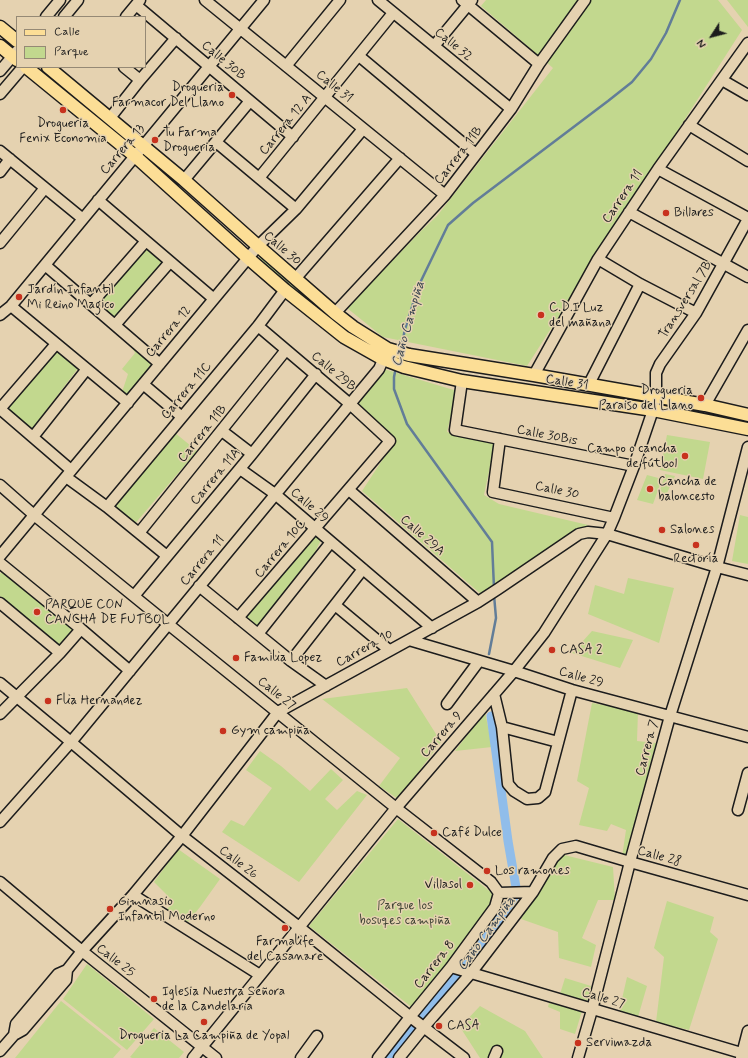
<!DOCTYPE html>
<meta charset="utf-8">
<style>
body{margin:0}
#map{position:relative;width:748px;height:1058px;overflow:hidden;background:#e5d2b0;font-family:Mynerve,sans-serif}
canvas{display:block}
.legend{position:absolute;left:16px;top:16px;width:130px;height:52px;box-sizing:border-box;background:#e5d2b0;border:1px solid #958975;margin:0;padding:5px 7px;list-style:none;font-size:12px;color:#1c1c1c}
.legend li{display:flex;align-items:center;gap:8px;height:20px}
.legend b{width:20px;border:1px solid #958975}
.north{position:absolute;left:692px;top:16px;width:40px;height:40px;-webkit-text-stroke:3px #e5d2b0;paint-order:stroke;rotate:234deg;font-size:11px;font-weight:700;line-height:16px;text-align:center;color:#1c1c1c}
.north::after{content:'';display:block;margin:auto;width:14px;height:18px;background:#1c1c1c;clip-path:polygon(50% 0,100% 100%,50% 72%,0 100%)}
</style>
<div id="map">
<canvas width="748" height="1058"></canvas>
<ul class="legend">
<li><b style="height:5px;background:#fcde96"></b>Calle</li>
<li><b style="height:11px;background:#c2d88e"></b>Parque</li>
</ul>
<div class="north">N</div>
</div>
<script>
const c = document.querySelector('canvas').getContext('2d');
c.lineJoin = 'round';
function fill(path, color) { c.fillStyle = color; c.fill(path, 'evenodd'); }
const shape = rows => new Path2D(rows.map(r => 'M' + r).join(''));
function trace(path, color, width, dash) { c.strokeStyle = color; c.lineWidth = width; c.lineCap = dash ? 'butt' : 'round'; c.setLineDash(dash || []); c.stroke(path); }
function write(font, color, halo, rows, align = 'center') {
  c.font = font + ' Mynerve,sans-serif'; c.lineWidth = 3; c.setLineDash([]); c.textBaseline = 'middle'; c.strokeStyle = halo; c.fillStyle = color; for (const [text, x, y, turn = 0] of rows) {
    c.save(); c.translate(x, y); c.rotate((+turn || 0) * Math.PI / 180); c.textAlign = isNaN(turn) ? turn : align; if (halo) c.strokeText(text, 0, 0); c.fillText(text, 0, 0); c.restore();
  }
}
fill(shape([
 [486,0,718,0,742,30,527,366,383,337,347,308,422,230,437,216,553,68,481,6],
 [727,0,748,0,748,27],
 [143,246,165,265,115,323,93,304],
 [261,256,379,349,377,351,341,328,305,299,258,259],
 [130,344,153,362,128,395,122,392,128,374,122,369,135,353],
 [55,348,79,367,32,429,7,410],
 [384,369,457,391,447,432,495,443,484,495,499,504,588,525,482,595,362,491,396,439,355,405],
 [174,432,197,451,133,526,111,509],
 [667,435,710,442,703,479,660,470],
 [665,474,675,476,667,493,664,494,660,490],
 [647,475,662,479,653,504,637,500],
 [740,515,748,517,748,564,732,561],
 [314,534,321,540,312,558,259,627,245,616],
 [3,570,74,628,58,646,0,596,0,574],
 [628,578,674,588,659,643,588,614,595,585,624,594],
 [592,631,633,640,620,668,572,653],
 [407,688,441,742,398,799,379,786,400,758,322,699],
 [592,703,638,711,637,741,656,743,625,857,622,857,626,830,611,824,607,831,579,825,589,788,577,781],
 [485,712,492,747,455,751],
 [260,751,281,766,310,791,331,769,343,780,325,799,337,810,357,791,367,795,299,882,222,832,231,820,244,826,272,788,246,770],
 [398,819,501,900,414,1009,309,926],
 [178,849,220,879,200,907,188,922,166,910,174,902,154,882],
 [560,854,613,867,615,900,598,900,582,938,596,945,591,967,559,958,558,932,521,919],
 [667,901,714,917,710,932,718,939,689,1030,656,1022,664,957,654,948],
 [87,964,154,1019,127,1050,63,999],
 [627,977,647,986,638,1017,637,1018,619,1012],
 [565,978,591,986,586,1006,560,994],
 [61,1001,121,1049,113,1058,15,1058],
 [549,1003,582,1011,575,1034,560,1029,560,1012,548,1007],
 [480,1006,525,1031,543,1058,480,1058,460,1027],
 [154,1028,184,1052,179,1058,132,1058,130,1057]
]), '#c2d88e');
trace(shape([
 [401,349,405,329,419,285,448,225,473,203,608,101,632,82,651,59,666,33,680,0],
 [396,367,394,377,394,389,407,424,492,542,494,588],
 [489,654,496,618,494,595]
]), '#627d98', 2.5);
trace(shape([
 [389,1058,469,962,495,925,517,893,508,841,491,716]
]), '#90bdea', 9);
const minor = shape([
 [205,0,445,195],
 [378,0,511,109],
 [462,0,539,64],
 [136,5,293,137],
 [46,17,60,0],
 [64,17,78,0],
 [126,17,140,0],
 [434,46,472,0],
 [359,56,476,154],
 [286,66,340,0],
 [124,67,140,80],
 [0,71,17,51],
 [722,80,748,95],
 [0,94,23,67],
 [110,118,140,80,176,38],
 [689,125,748,161],
 [216,142,296,209],
 [0,151,83,219],
 [658,169,748,218],
 [0,172,10,159],
 [259,178,393,13],
 [184,180,250,101],
 [98,200,214,299],
 [629,212,748,277],
 [0,243,45,188],
 [598,259,640,284,696,313],
 [45,265,160,364],
 [295,279,400,158],
 [91,304,146,241],
 [11,306,128,403],
 [335,313,445,195,511,109,539,64,585,0],
 [0,315,11,306,264,0],
 [115,325,170,262],
 [534,375,598,259,658,169,748,43],
 [462,381,455,430,634,466],
 [143,384,182,417],
 [589,384,640,284],
 [705,405,748,330],
 [0,409,71,470],
 [0,409,56,344],
 [222,431,252,454],
 [33,437,86,370],
 [500,439,493,492,614,518],
 [240,469,275,494,432,628],
 [66,477,107,507,167,556],
 [0,485,34,515,168,624,396,808,491,882,499,893],
 [349,490,478,602],
 [107,507,258,326,285,290],
 [139,533,286,350],
 [0,556,258,246,296,209,363,129],
 [0,563,81,629,130,671],
 [199,586,291,661,326,686],
 [134,596,252,454,316,374],
 [0,603,60,653],
 [335,605,389,650],
 [238,618,390,441,350,404,258,326],
 [258,634,331,542],
 [409,640,514,671,572,690,748,737],
 [291,661,363,569],
 [0,683,71,742,182,836,299,927,413,1019,464,1058],
 [494,694,502,727,508,784,514,791,527,799,538,798,545,792,572,690],
 [447,704,479,661],
 [0,714,60,653,81,629],
 [502,727,558,742],
 [738,810,748,773],
 [0,822,71,742,350,404,379,369,386,353],
 [0,882,82,951,216,1058],
 [499,893,533,892],
 [133,895,260,975],
 [451,967,748,1055],
 [14,1035,16,1024,58,974,67,970,82,951,133,895,182,836,278,712,478,602,498,589,579,534,588,532,607,534,717,567,748,575],
 [0,1051,14,1035,23,1030,66,980,67,970],
 [193,1058,396,808,514,671,544,633,607,534,614,518,634,466,653,410,656,396,656,373,660,364,696,313,748,219],
 [301,1058,317,1036],
 [378,1058,410,1017,451,967,495,907,499,893],
 [399,1058,424,1027,471,973,533,892,553,858,562,849,576,846,630,862,748,895],
 [494,1058,497,1051],
 [578,1058,592,1010,630,862,670,716,717,567,748,447],
 [741,1058,748,1031]
]);
const major = shape([
 [0,27,17,41],
 [0,46,17,60],
 [26,67,135,156,248,258,285,290,344,337,383,359,404,367,462,381,653,410,748,429],
 [48,67,184,180,258,246,335,313,353,327,388,349,409,355,534,375,705,405,748,415]
]);
trace(minor, '#1c1c1c', 13);
trace(major, '#1c1c1c', 15);
trace(minor, '#e5d2b0', 10);
trace(major, '#fcde96', 12);
for (const [x, y, r, color] of [
 [232,95,4,"#c8321e"],
 [63,110,4,"#c8321e"],
 [155,140,4,"#c8321e"],
 [666,213,4,"#c8321e"],
 [19,297,4,"#c8321e"],
 [541,315,4,"#c8321e"],
 [701,398,4,"#c8321e"],
 [685,456,4,"#c8321e"],
 [650,489,4,"#c8321e"],
 [662,530,4,"#c8321e"],
 [696,545,4,"#c8321e"],
 [37,612,4,"#c8321e"],
 [552,650,4,"#c8321e"],
 [236,658,4,"#c8321e"],
 [48,701,4,"#c8321e"],
 [223,731,4,"#c8321e"],
 [434,833,4,"#c8321e"],
 [487,871,4,"#c8321e"],
 [470,885,4,"#c8321e"],
 [110,909,4,"#c8321e"],
 [285,928,4,"#c8321e"],
 [154,999,4,"#c8321e"],
 [204,1022,4,"#c8321e"],
 [439,1026,4,"#c8321e"],
 [578,1043,4,"#c8321e"]
]) { const dot = new Path2D(); dot.arc(x, y, r, 0, 2 * Math.PI); c.fillStyle = color; c.fill(dot); trace(dot, '#e5d2b0', 1.5); }
write('13px', '#1c1c1c', '#e5d2b0', [
 ["Calle 32",453,45,39],
 ["Calle 30B",223,61,40],
 ["Calle 31",334,87,39],
 ["Carrera 12 A",286,125,-51],
 ["Carrera 13",123,150,-50],
 ["Carrera 11B",459,156,-52],
 ["Carrera 11",623,197,-56],
 ["Calle 30",282,249,41],
 ["Transversal 7B",686,300,-58],
 ["Carrera 12",169,332,-50],
 ["Calle 29B",333,372,40],
 ["Calle 31",567,383,9],
 ["Carrera 11C",187,391,-50],
 ["Carrera 11B",203,434,-51],
 ["Calle 30Bis",547,436,11],
 ["Carrera 11A",216,477,-50],
 ["Calle 30",557,491,12],
 ["Calle 29",309,506,41],
 ["Calle 29A",422,536,41],
 ["Carrera 10C",281,549,-50],
 ["Carrera 11",203,561,-50],
 ["Carrera 10",365,649,-29],
 ["Calle 29",581,678,16],
 ["Calle 27",276,694,39],
 ["Carrera 9",442,735,-49],
 ["Carrera 7",648,748,-75],
 ["Calle 28",659,857,16],
 ["Calle 26",238,863,38],
 ["Calle 25",115,961,38],
 ["Carrera 8",435,965,-52],
 ["Calle 27",603,999,17]
]);
write('13px', '#1c1c1c', '#e5d2b0', [
 ["Drogueria",224,88,"right"],
 ["Farmacor Del Llano",224,103,"right"],
 ["Drogueria",63,124,"center"],
 ["Fenix Economia",63,139,"center"],
 ["Tu Farma",163,133],
 ["Drogueria",163,148],
 ["Billares",674,213],
 ["Jardín Infantil",27,290],
 ["Mi Reino Magico",27,305],
 ["C.D.I Luz",549,308],
 ["del mañana",549,323],
 ["Drogueria",693,391,"right"],
 ["Paraiso del Llano",693,406,"right"],
 ["Campo o cancha",677,449,"right"],
 ["de fútbol",677,464,"right"],
 ["Cancha de",658,482],
 ["baloncesto",658,497],
 ["Salones",670,530],
 ["Rectoría",696,559,"center"],
 ["PARQUE CON",45,605],
 ["CANCHA DE FUTBOL",45,620],
 ["CASA 2",560,650],
 ["Familia Lopez",244,658],
 ["Flia Hernandez",56,701],
 ["Gym campiña",231,731],
 ["Café Dulce",442,833],
 ["Los ramones",495,871],
 ["Villasol",462,885,"right"],
 ["Gimnasio",118,902],
 ["Infantil Moderno",118,917],
 ["Farmalife",285,942,"center"],
 ["del Casanare",285,957,"center"],
 ["Iglesia Nuestra Señora",162,992],
 ["de la Candelaria",162,1007],
 ["CASA",447,1026],
 ["Drogueria La Campiña de Yopal",204,1036,"center"],
 ["Servimazda",586,1043]
], 'left');
write('13px', '#3d4233', '#e5d2b0', [
 ["Parque los",405,906],
 ["bosuqes campiña",405,921]
]);
write('italic 14px', '#394450', '#e5d2b0', [
 ["Caño Campiña",409,324,-74],
 ["Caño Campiña",487,934,-54]
]);
</script>
